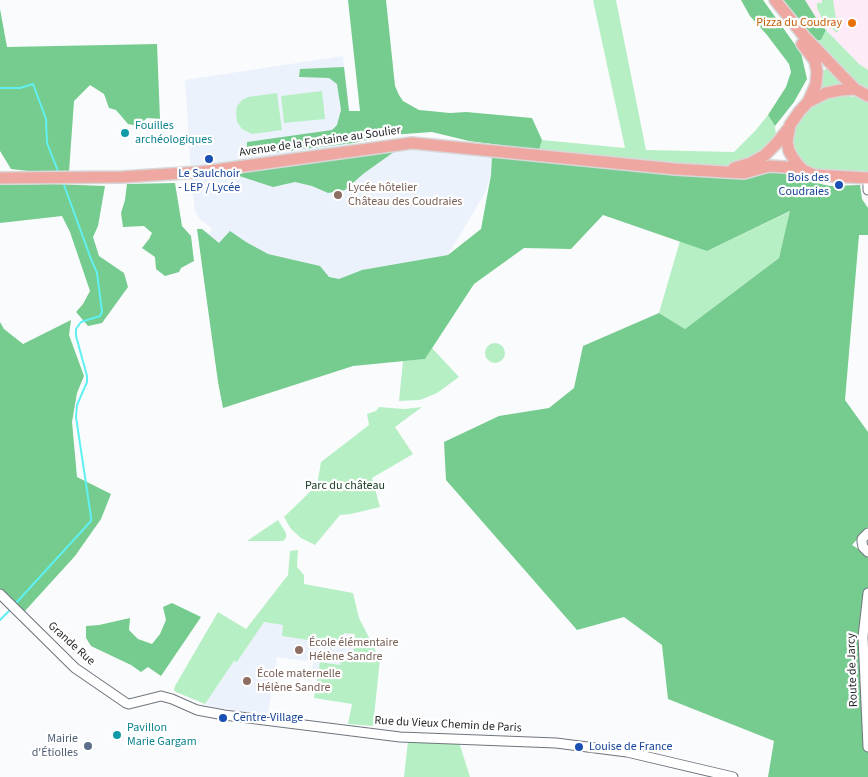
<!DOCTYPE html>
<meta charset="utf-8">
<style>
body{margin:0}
canvas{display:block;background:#fafbfd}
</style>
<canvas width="868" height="777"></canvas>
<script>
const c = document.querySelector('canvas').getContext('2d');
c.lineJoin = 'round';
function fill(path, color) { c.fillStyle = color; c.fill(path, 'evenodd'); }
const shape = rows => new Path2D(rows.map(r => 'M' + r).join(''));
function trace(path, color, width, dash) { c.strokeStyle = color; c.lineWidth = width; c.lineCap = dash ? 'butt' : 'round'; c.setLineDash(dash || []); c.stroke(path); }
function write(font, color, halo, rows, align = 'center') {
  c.font = font + ' "Source Sans 3",sans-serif'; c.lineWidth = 4.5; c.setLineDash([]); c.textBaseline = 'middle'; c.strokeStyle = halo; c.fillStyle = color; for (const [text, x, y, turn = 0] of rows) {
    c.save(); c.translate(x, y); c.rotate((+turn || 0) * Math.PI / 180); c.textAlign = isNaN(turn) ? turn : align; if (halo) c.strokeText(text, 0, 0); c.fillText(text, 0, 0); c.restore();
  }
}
fill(shape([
 [805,0,868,0,868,75,818,21]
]), '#fdebf7');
fill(shape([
 [343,56,355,155,413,147,492,155,491,175,485,193,448,255,416,261,220,331,202,229,209,234,212,229,200,219,195,211,192,188,185,80],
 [264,622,355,634,353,656,340,665,320,662,318,679,311,678,313,662,277,657,268,715,217,708,205,704,234,661,237,662]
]), '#ecf2fc');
fill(shape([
 [593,0,616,0,646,150,734,152,755,131,768,115,775,126,776,137,757,159,723,168,539,150,542,140,625,148],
 [822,0,833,0,838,32,836,32,822,18,817,8,817,3,822,3],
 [826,30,859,64,868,70,868,88,856,82,815,41,821,40],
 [830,67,843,85,819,91,822,71],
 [322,91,325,119,284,123,281,96],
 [277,93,282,130,252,134,242,129,237,122,236,113,237,106,242,100,248,97],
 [841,95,856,97,868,102,868,173,825,172,816,169,807,165,802,161,794,149,792,142,795,126,810,107,825,99],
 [791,211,779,258,685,329,659,313,680,241,707,251],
 '485 353a10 10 0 1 1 20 0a10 10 0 1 1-20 0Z',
 [432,348,459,377,437,393,420,400,399,401,403,361,425,359],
 [379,407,404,409,422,407,395,427,413,454,372,478,380,507,351,514,340,515,315,545,301,538,291,529,284,517,317,485,321,462,369,425,367,414,376,411],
 [278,520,286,533,286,538,283,541,247,541],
 [298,550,297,567,304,575,304,584,353,593,359,618,380,659,373,726,348,724,352,704,314,698,320,662,340,665,342,655,353,656,355,634,344,633,342,645,282,636,283,625,264,622,237,662,234,661,205,704,176,692,174,690,175,686,218,612,246,629,288,575,290,551],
 [408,741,459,742,470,777,404,777]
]), '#b7efc5');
fill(shape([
 [348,0,386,0,395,86,399,95,403,101,419,110,450,113,466,112,532,118,542,140,539,150,469,141,432,132,391,135,353,143,247,156,247,142,332,130,337,125,341,110,337,84,329,78,299,77,300,69,344,67,349,111,360,111],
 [741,0,763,0,801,53,807,79,794,102,775,126,768,115,786,87,791,72,789,64,767,35,750,16],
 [782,0,805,0,818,21,826,30,821,40,813,41],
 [0,9,7,47,157,44,160,119,147,118,138,126,128,124,116,110,109,108,104,94,90,85,74,101,69,172,62,175,11,169,0,151],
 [398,149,363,174,345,190,328,193,312,186,295,182,273,187,230,173],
 [492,155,675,173,788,173,807,181,830,186,860,185,862,199,868,208,868,235,859,235,845,400,868,432,868,527,852,545,868,555,868,777,768,777,774,741,668,699,662,645,624,617,577,630,446,480,444,442,499,416,549,408,574,388,583,346,659,313,685,329,779,258,790,211,707,251,603,215,571,249,524,248,474,284,425,359,353,366,223,408,218,382,197,229,202,229,219,243,230,231,246,242,268,254,320,266,329,277,339,279,362,270,448,255,481,229,491,175],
 [175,183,182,226,191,236,194,261,181,268,179,272,165,276,156,269,155,257,142,248,149,239,152,233,144,226,123,227,121,213,125,200,127,184],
 [52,184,105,186,98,226,93,237,99,256,124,273,128,287,102,323,88,326,76,312,83,304,90,291,70,232,62,216,0,223,0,185],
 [71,320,69,335,84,376,77,393,72,422,77,477,111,494,101,519,75,556,24,612,0,589,0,322,4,329,23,344],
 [172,603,201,617,161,676,148,667,141,672,131,665,91,646,86,638,86,626,99,625,130,618,129,630,138,639,152,644,160,634,166,620,163,607]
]), '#75cc8e');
trace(shape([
 [0,88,20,88,33,84,46,119,47,143,58,171],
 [16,603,91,521,91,517,76,417,77,405,87,382,87,376,76,336,76,329,81,322,100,316,102,312,97,273,91,259,64,185],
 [0,620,10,610]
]), '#61f0f1', 2);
const minor = shape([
 [868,182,868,190],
 [868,533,862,539,862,542,863,547,868,552],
 [868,593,863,637,868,747],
 [0,594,75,668,126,703,129,704,161,696,172,699,197,710,224,715,400,737,556,743,627,752,733,777]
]);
const major = shape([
 [775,0,804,36,855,89],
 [802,44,815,61,817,72,816,84,808,102],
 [868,96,855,89,841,90,826,93,808,102,799,112,790,125,787,142,789,151,793,158,798,165,803,170,814,175,868,178],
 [734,168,751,163,765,155,776,144,788,129],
 [0,178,122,177,201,172,412,143,675,169,726,172,744,173,769,166,785,167,803,170]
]);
trace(minor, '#6f757d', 11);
trace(major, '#d7d7d8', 14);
trace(minor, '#fff', 9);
trace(major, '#efa8a1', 11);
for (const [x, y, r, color] of [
 [852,23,5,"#e8710a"],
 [125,133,5,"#0f9aa8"],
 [209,159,5,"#1a4fb4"],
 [839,185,5,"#1a4fb4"],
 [338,195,5,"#8d6e63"],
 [299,650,5,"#8d6e63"],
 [247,681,5,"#8d6e63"],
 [223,718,5,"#1a4fb4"],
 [117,735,5,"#0f9aa8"],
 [88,746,5,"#5c6f8a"],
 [579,747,5,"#1a4fb4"]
]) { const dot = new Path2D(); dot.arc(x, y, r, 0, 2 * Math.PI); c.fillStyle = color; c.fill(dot); trace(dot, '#fff', 2); }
write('12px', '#c56008', '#fff', [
 ["Pizza du Coudray",842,23]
], 'right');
write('12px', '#0d838f', '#fff', [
 ["Fouilles",135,126],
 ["archéologiques",135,140],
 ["Pavillon",127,728],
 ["Marie Gargam",127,742]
], 'left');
write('12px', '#1f2225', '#fff', [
 ["Avenue de la Fontaine au Soulier",320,142,-8],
 ["Grande Rue",71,644,42],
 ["Route de Jarcy",853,670,-92],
 ["Rue du Vieux Chemin de Paris",448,725,3]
]);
write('12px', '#164399', '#fff', [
 ["Le Saulchoir",209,174,"center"],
 ["- LEP / Lycée",209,188,"center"],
 ["Bois des",829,178,"right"],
 ["Coudraies",829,192,"right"],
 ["Centre-Village",233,718],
 ["Louise de France",589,747]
], 'left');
write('12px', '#785e54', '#fff', [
 ["Lycée hôtelier",348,188],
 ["Château des Coudraies",348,202],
 ["École élémentaire",309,643],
 ["Hélène Sandre",309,657],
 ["École maternelle",257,674],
 ["Hélène Sandre",257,688]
], 'left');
write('12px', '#163a21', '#fff', [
 ["Parc du château",345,486]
]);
write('12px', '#4e5e75', '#fff', [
 ["Mairie",78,739],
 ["d'Étiolles",78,753]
], 'right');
</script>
